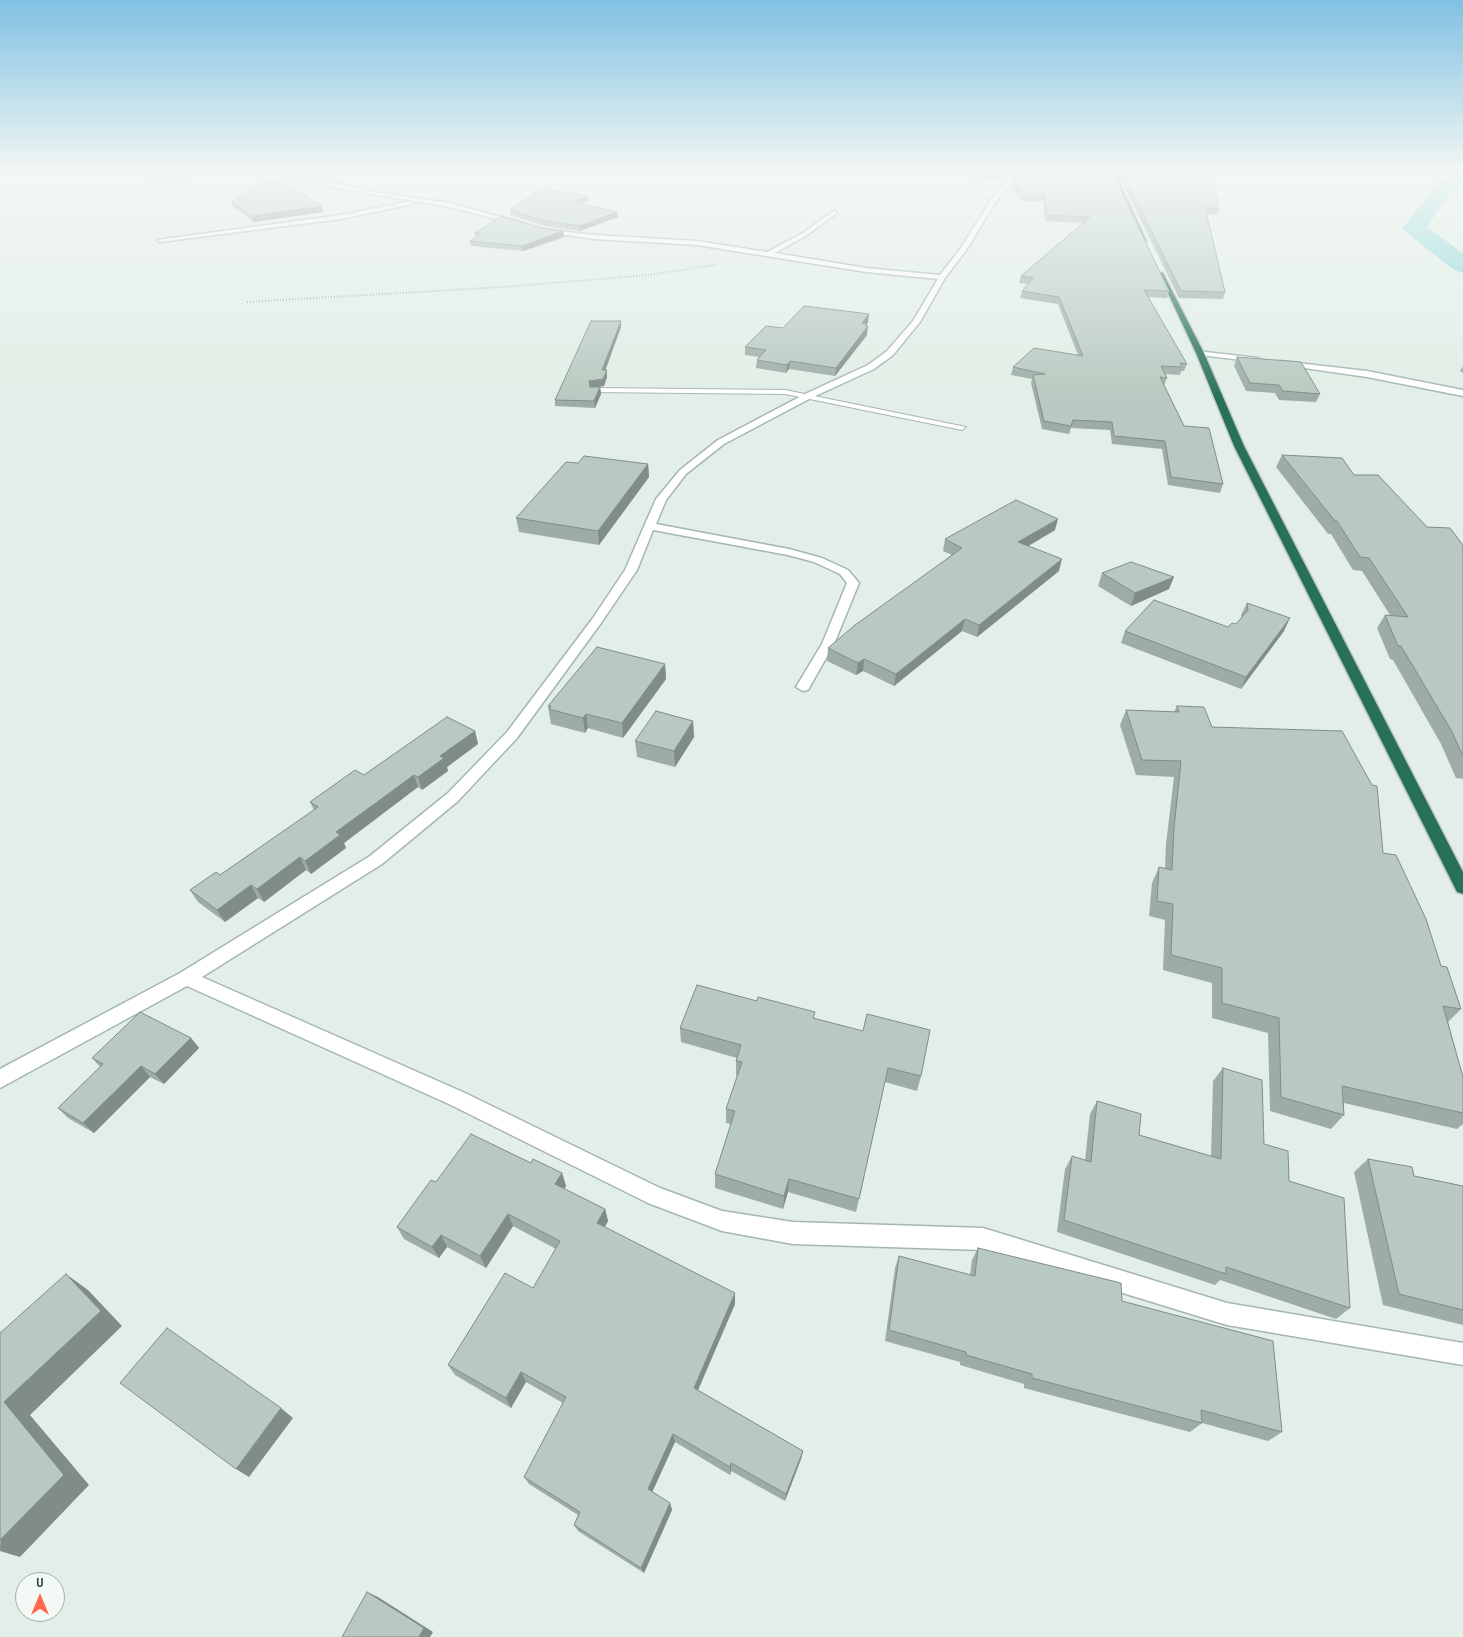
<!DOCTYPE html>
<style>
body{margin:0}
#map{position:relative;width:1463px;height:1637px;overflow:hidden;background:#e2eee7;font-family:"Sofia Sans Condensed",sans-serif}
canvas{display:block}
.north{position:absolute;left:15px;top:1572px;width:50px;height:50px;box-sizing:border-box;background:#f3faf6;border:1px solid #9fb0a8;border-radius:50%;rotate:0deg;font-size:14px;font-weight:700;line-height:20px;text-align:center;color:#204134}
.north::after{content:'';display:block;margin:auto;width:18px;height:22px;background:#ff674f;clip-path:polygon(50% 0,100% 100%,50% 72%,0 100%)}
</style>
<div id="map">
<canvas width="1463" height="1637"></canvas>
<div class="north">U</div>
</div>
<script>
const c = document.querySelector('canvas').getContext('2d');
c.lineJoin = 'round';
const shape = rows => new Path2D(rows.map(r => 'M' + r).join(''));
function fill(path, color) { c.fillStyle = color; c.fill(path, 'evenodd'); }
function trace(path, color, width, dash) { c.strokeStyle = color; c.lineWidth = width; c.lineCap = dash ? 'butt' : 'round'; c.setLineDash(dash || []); c.stroke(path); }
fill(shape([
 [1463,170,1463,185,1450,193,1427,227,1463,253,1463,273,1454,270,1402,229,1436,185,1456,172,1463,170]
]), '#85d4d8');
const lane = shape([
 [595,388,785,390,966,427,962,430,785,394,592,392,592,388,595,388]
]);
const street = shape([
 [271,170,281,170,369,191,449,203,523,223,520,225,449,207,324,186,271,170],
 [1013,170,1019,170,995,203,967,249,945,278,920,322,893,355,874,369,811,398,724,444,686,474,666,500,656,524,789,549,822,558,848,570,859,583,834,644,808,690,803,691,796,687,822,644,847,583,840,574,814,562,788,555,653,530,637,570,601,623,517,738,458,801,382,864,202,977,465,1093,660,1188,722,1211,793,1222,983,1228,1227,1303,1463,1343,1463,1365,1227,1325,983,1250,793,1244,722,1231,648,1203,451,1105,187,986,0,1088,0,1069,180,973,370,856,448,793,507,732,593,618,625,570,656,499,680,470,718,440,805,394,868,365,887,351,913,321,938,279,866,272,697,245,594,239,544,232,542,229,594,235,697,241,767,252,803,233,835,210,837,213,807,235,775,253,866,268,940,275,961,248,989,203,1013,170],
 [411,201,413,204,341,219,160,242,157,240,341,215,411,201],
 [1197,351,1258,358,1262,360,1258,362,1200,355,1197,355,1197,351],
 [1280,361,1367,371,1463,390,1463,396,1367,377,1283,365,1279,363,1280,361]
]);
const highway = shape([
 [1108,170,1114,170,1147,242,1142,241,1108,170],
 [1158,272,1163,273,1204,353,1244,446,1463,872,1463,894,1457,892,1234,446,1196,353,1158,272]
]);
trace(lane, '#a4b7ae', 2);
trace(street, '#a4b7ae', 3);
trace(highway, '#c1cac6', 3);
trace(shape([
 [147,179,250,170],
 [711,266,715,265]
]), '#7fb59e', 1, [1, 1]);
trace(shape([
 [247,302,503,287,649,275,715,265]
]), '#7fb59e', 2, [1, 2]);
fill(lane, '#fff');
fill(street, '#fff');
fill(highway, '#29705a');
fill(shape([
 [968,170,1011,170,1006,177,996,182,967,176],
 [1111,170,1169,291,1167,298,1148,297,1187,364,1184,371,1181,371,1180,375,1166,374,1167,378,1164,385,1184,426,1223,484,1220,493,1168,485,1162,449,1112,444,1110,430,1071,428,1069,434,1042,429,1031,383,1032,379,1011,375,1013,367,1078,355,1058,304,1020,298,1022,291,1028,284,1019,283,1021,276,1083,223,1045,221,1044,201,1022,201,1011,185,1012,179],
 [1116,170,1213,170,1211,175,1219,209,1217,215,1207,214,1225,292,1223,299,1179,298],
 [588,201,582,204,617,212,618,217,580,231,545,226,511,215,510,210],
 [231,202,322,206,323,212,254,222,233,207],
 [543,228,563,231,564,237,523,251,471,246,470,241,476,237,475,233],
 [868,322,867,324,867,335,835,376,789,369,786,373,756,368,757,360,759,357,745,355,745,347],
 [621,327,605,370,607,370,607,377,604,386,598,387,600,387,601,394,595,408,555,406,555,400],
 [1237,357,1320,394,1316,402,1279,400,1275,393,1246,391,1234,366],
 [1463,366,1463,373,1460,371],
 [1282,455,1354,475,1427,527,1463,545,1463,779,1456,778,1441,744,1393,660,1390,659,1377,628,1385,615,1390,615,1362,571,1353,570,1331,534,1328,534,1276,467],
 [648,464,649,477,599,545,519,532,516,518],
 [1055,530,1028,546,1059,571,977,637,962,631,894,686,863,671,856,675,827,661,828,648,952,555,943,551,945,539],
 [1102,573,1169,589,1131,606,1098,586],
 [1247,603,1284,631,1241,689,1121,643,1125,631,1228,627,1236,624,1242,618,1241,615],
 [665,664,666,679,623,738,588,728,585,733,551,724,548,706],
 [1177,706,1212,727,1383,853,1441,966,1461,1009,1448,1022,1463,1077,1463,1124,1457,1129,1344,1103,1344,1115,1331,1129,1270,1111,1268,1033,1212,1018,1212,983,1163,970,1165,920,1149,916,1152,883,1159,867,1165,869,1166,844,1174,777,1136,775,1120,725,1126,710,1174,712],
 [693,721,694,737,675,767,637,757,635,741],
 [475,731,478,744,447,767,448,771,422,790,418,787,344,843,346,848,311,874,306,870,264,902,258,898,225,922,198,902,190,890,220,875,314,810,310,802],
 [814,1019,921,1076,917,1091,885,1082,856,1212,788,1192,783,1209,715,1188,715,1174,731,1124,726,1123,726,1109,737,1076,736,1075,736,1061,737,1058,681,1042,680,1028],
 [191,1038,199,1048,164,1084,150,1077,94,1133,68,1118,58,1108,100,1067,92,1058],
 [1223,1068,1264,1144,1289,1181,1350,1308,1336,1319,1220,1280,1215,1285,1057,1232,1065,1169,1072,1156,1085,1160,1090,1114,1097,1101,1139,1135,1211,1157,1213,1081],
 [1368,1159,1414,1176,1463,1186,1463,1325,1383,1305,1354,1172],
 [531,1163,562,1173,566,1186,564,1189,605,1209,608,1221,605,1227,735,1304,698,1390,803,1451,801,1459,785,1501,731,1471,730,1475,675,1442,652,1492,670,1503,672,1510,644,1573,578,1531,574,1525,578,1515,529,1484,524,1477,563,1403,526,1382,511,1408,455,1375,448,1365,533,1288,556,1249,513,1226,486,1268,447,1247,439,1258,404,1239,397,1227,436,1182],
 [978,1248,1122,1301,1282,1432,1268,1441,1202,1423,1190,1432,1024,1388,1024,1384,960,1365,960,1362,885,1341,895,1268,899,1256,970,1275,972,1260]
]), '#9dada5');
fill(shape([
 [1007,170,1011,170,1006,177,996,182,997,177],
 [588,196,588,201,575,208,574,202],
 [322,206,323,212,254,222,252,216],
 [617,212,618,217,580,231,579,226],
 [563,231,564,237,523,251,522,246],
 [869,314,868,322,867,324,866,328,868,326,867,335,835,376,836,368,862,323],
 [621,321,621,327,603,377,602,370],
 [790,361,789,369,786,373,787,365],
 [607,370,607,377,604,386,590,388,589,381],
 [600,387,601,394,595,408,594,401],
 [648,464,649,477,599,545,598,531],
 [1058,519,1055,530,1015,554,1018,542],
 [1062,559,1059,571,977,637,979,625],
 [1174,577,1169,589,1131,606,1135,593],
 [1290,618,1284,631,1241,689,1246,677],
 [965,619,962,631,894,686,896,674],
 [864,659,863,671,856,675,858,663],
 [665,664,666,679,623,738,622,723],
 [586,714,588,728,585,733,583,718],
 [693,721,694,737,675,767,674,751],
 [475,731,478,744,447,767,448,771,422,790,418,777,440,756],
 [414,775,418,787,344,843,346,848,311,874,305,861,336,832],
 [300,857,306,870,264,902,257,889],
 [251,885,258,898,225,922,217,910],
 [191,1038,199,1048,164,1084,155,1074],
 [141,1066,150,1077,94,1133,83,1123],
 [562,1173,566,1186,559,1197,555,1184],
 [789,1179,788,1192,783,1209,784,1196],
 [605,1209,608,1221,600,1235,597,1223],
 [508,1214,513,1226,486,1268,480,1256],
 [441,1235,447,1247,439,1258,432,1247],
 [66,1274,88,1290,122,1326,30,1415,89,1485,20,1557,0,1551,4,1402],
 [735,1293,735,1304,695,1397,694,1388],
 [521,1372,526,1382,511,1408,506,1398],
 [281,1408,293,1418,249,1477,236,1469],
 [673,1434,675,1442,650,1497,648,1489],
 [803,1451,801,1459,785,1501,786,1494],
 [731,1463,731,1471,730,1475,730,1467],
 [670,1503,672,1510,644,1573,641,1568],
 [367,1592,378,1597,433,1632,430,1637,419,1637]
]), '#808d86');
const building = shape([
 [968,170,1007,170,997,177,968,170],
 [1017,170,1111,170,1169,291,1144,290,1187,364,1180,363,1182,367,1161,366,1167,378,1160,377,1184,426,1209,428,1223,484,1171,477,1165,441,1114,436,1112,422,1073,420,1071,426,1044,421,1033,375,1045,374,1013,367,1034,348,1083,356,1059,297,1022,291,1033,278,1021,276,1090,217,1046,215,1045,194,1023,194,1012,179,1017,170],
 [1121,170,1212,170,1211,174,1219,209,1205,207,1225,292,1181,291,1121,170],
 [264,181,279,181,322,206,252,216,231,202,264,181],
 [541,189,588,196,574,202,617,212,579,226,545,221,510,210,541,189],
 [501,216,543,228,563,231,522,246,470,241,481,233,475,233,501,216],
 [804,306,869,314,862,323,867,324,865,326,868,326,836,368,790,361,787,365,757,360,766,350,745,347,766,326,783,328,804,306],
 [591,321,621,321,602,370,607,370,603,379,589,381,590,387,600,387,594,401,555,400,591,321],
 [1237,357,1301,362,1320,394,1283,391,1279,385,1250,383,1237,357],
 [1282,455,1342,458,1354,475,1378,475,1427,527,1450,528,1463,545,1463,756,1451,730,1401,646,1398,646,1385,615,1408,617,1369,558,1360,557,1337,521,1335,521,1282,455],
 [584,456,648,464,598,531,516,518,566,462,578,463,584,456],
 [1016,500,1058,519,1018,542,1062,559,979,625,965,619,896,674,864,659,858,663,828,648,855,625,962,548,945,539,1016,500],
 [1131,562,1174,577,1135,593,1102,573,1131,562],
 [1154,600,1228,627,1232,623,1236,624,1248,610,1247,603,1290,618,1246,677,1125,631,1154,600],
 [597,647,665,664,622,723,586,714,583,718,549,709,551,706,548,706,597,647],
 [1177,706,1204,707,1212,727,1342,731,1372,785,1377,786,1383,853,1396,855,1426,919,1441,966,1447,967,1461,1009,1443,1006,1463,1077,1463,1113,1342,1086,1344,1115,1281,1097,1279,1018,1222,1003,1222,968,1171,955,1173,904,1157,901,1159,867,1172,870,1174,828,1181,761,1142,760,1126,710,1179,712,1177,706],
 [656,711,693,721,674,751,635,741,656,711],
 [447,717,475,731,440,756,444,758,418,777,414,775,336,832,340,835,305,861,300,857,257,889,251,885,217,910,190,890,216,872,220,875,318,807,310,802,355,770,364,775,447,717],
 [697,985,757,1001,758,997,815,1012,813,1018,863,1031,867,1014,930,1030,921,1076,888,1068,859,1199,789,1179,784,1196,715,1174,735,1111,726,1109,742,1062,736,1061,741,1045,680,1028,697,985],
 [140,1012,191,1038,155,1074,141,1066,83,1123,58,1108,103,1064,92,1058,140,1012],
 [1223,1068,1262,1080,1264,1144,1288,1151,1289,1181,1344,1198,1350,1308,1226,1267,1226,1274,1064,1220,1072,1156,1091,1162,1097,1101,1141,1114,1139,1135,1221,1159,1223,1068],
 [471,1134,531,1163,533,1159,562,1173,555,1184,605,1209,597,1223,735,1293,694,1388,803,1451,786,1494,731,1463,730,1467,673,1434,648,1489,670,1503,641,1568,574,1525,580,1512,524,1477,566,1397,521,1372,506,1398,448,1365,505,1273,533,1288,560,1241,508,1214,480,1256,441,1235,432,1247,397,1227,431,1180,436,1182,471,1134],
 [1368,1159,1412,1167,1414,1176,1463,1186,1463,1310,1399,1294,1368,1159],
 [978,1248,1121,1283,1122,1301,1273,1341,1282,1432,1201,1410,1202,1423,1032,1378,1032,1374,966,1355,966,1352,889,1330,899,1256,975,1276,978,1248],
 [66,1274,101,1311,4,1402,64,1475,0,1540,0,1333,66,1274],
 [167,1328,281,1408,236,1469,120,1383,167,1328],
 [367,1592,424,1628,419,1637,342,1637,367,1592]
]);
fill(building, '#b7c9c0');
trace(building, '#808d86', 1);
const sky = c.createLinearGradient(0, 0, 0, 399);
sky.addColorStop(0, '#80c1e2');
sky.addColorStop(0.43, '#f2f7f4');
sky.addColorStop(1, '#f2f7f400');
c.fillStyle = sky;
c.fillRect(0, 0, 1463, 399);
</script>
